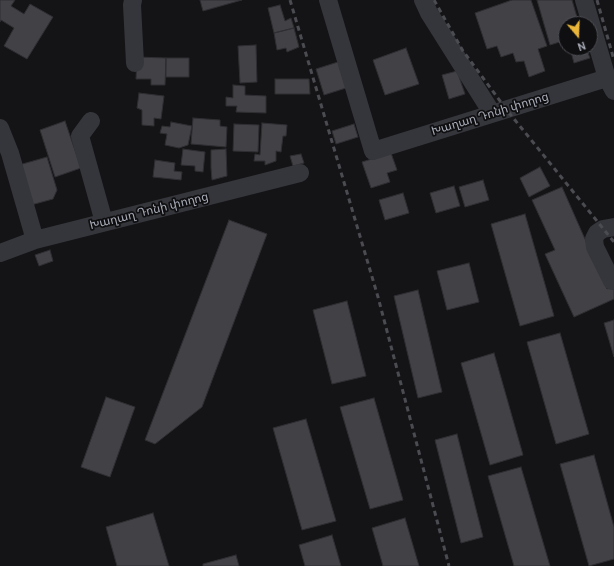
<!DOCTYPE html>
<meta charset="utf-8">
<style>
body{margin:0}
#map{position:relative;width:614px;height:566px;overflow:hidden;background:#141416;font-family:Cabin,sans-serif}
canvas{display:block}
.north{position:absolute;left:558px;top:16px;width:40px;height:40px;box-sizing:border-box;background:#0f0f11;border:1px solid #4c4d53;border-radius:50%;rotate:161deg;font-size:11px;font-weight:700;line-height:16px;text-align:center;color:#a7abb6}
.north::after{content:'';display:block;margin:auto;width:14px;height:18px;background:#e9b639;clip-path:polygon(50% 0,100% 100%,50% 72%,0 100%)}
</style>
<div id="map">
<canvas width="614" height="566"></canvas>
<div class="north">N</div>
</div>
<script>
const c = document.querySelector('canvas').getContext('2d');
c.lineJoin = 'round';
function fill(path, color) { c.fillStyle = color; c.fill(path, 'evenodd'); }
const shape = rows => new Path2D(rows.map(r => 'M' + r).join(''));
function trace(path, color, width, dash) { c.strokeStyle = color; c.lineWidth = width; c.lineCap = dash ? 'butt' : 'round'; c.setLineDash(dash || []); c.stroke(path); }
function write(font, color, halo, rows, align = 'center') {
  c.font = font + ' Cabin,"Noto Sans Armenian",sans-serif'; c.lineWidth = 3.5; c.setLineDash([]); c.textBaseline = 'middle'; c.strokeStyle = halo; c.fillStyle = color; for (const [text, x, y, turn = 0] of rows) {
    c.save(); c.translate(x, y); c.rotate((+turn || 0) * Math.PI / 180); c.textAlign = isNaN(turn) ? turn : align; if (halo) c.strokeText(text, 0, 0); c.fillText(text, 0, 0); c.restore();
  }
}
const building = shape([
 [0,0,15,0,11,6,24,14,30,4,53,17,27,59,4,46,14,28,1,20,0,22,0,0],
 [200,0,242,0,203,11,200,0],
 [512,0,531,0,547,46,538,49,545,71,529,77,524,61,516,62,513,53,501,57,497,46,487,49,475,13,512,0],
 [537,0,572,0,579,24,566,24,566,40,550,45,537,0],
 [280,5,285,21,291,18,294,28,274,33,268,8,280,5],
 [294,28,299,47,287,52,286,48,277,50,274,33,294,28],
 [256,45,257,82,240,83,238,46,256,45],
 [406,48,419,84,385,95,373,60,406,48],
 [570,48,586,48,590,58,574,63,570,48],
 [137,57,166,58,165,85,151,85,151,79,136,79,137,57],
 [166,58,189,58,189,77,166,77,166,58],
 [338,62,346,88,324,95,316,69,338,62],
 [457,71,465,94,449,99,442,75,457,71],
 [275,79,309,79,310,94,275,94,275,79],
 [233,85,245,86,245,95,266,96,266,113,236,112,237,106,226,106,226,97,233,98,233,85],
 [139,93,164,96,161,119,154,118,154,126,142,125,142,110,137,108,139,93],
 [193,118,220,120,220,126,227,127,226,147,191,144,193,118],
 [65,121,81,168,55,177,40,130,65,121],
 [171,122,192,126,188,145,179,148,165,145,167,134,160,133,162,126,170,127,171,122],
 [262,123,287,125,286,136,283,136,281,152,276,151,276,161,265,165,265,161,254,161,255,154,260,155,262,123],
 [234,124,259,125,258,152,233,151,234,124],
 [354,124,358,137,336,144,332,131,354,124],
 [183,149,205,152,203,172,195,171,195,166,181,165,183,149],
 [226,149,227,176,212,180,211,168,211,150,226,149],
 [391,153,397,170,387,173,390,182,371,188,362,162,391,153],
 [301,154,304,163,293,166,290,156,301,154],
 [47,157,57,190,53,199,31,205,19,165,47,157],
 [155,160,175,163,174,171,182,172,181,180,153,177,155,160],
 [540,167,550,186,529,197,520,178,540,167],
 [483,180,489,200,465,207,459,187,483,180],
 [454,186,460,206,436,213,430,193,454,186],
 [562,187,607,289,614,286,614,299,574,317,545,254,555,250,532,200,562,187],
 [403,193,409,213,385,220,379,200,403,193],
 [525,214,554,316,520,326,491,224,525,214],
 [229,220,267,234,202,407,155,444,145,440,229,220],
 [50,250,53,261,39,266,35,255,50,250],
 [469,263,479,302,447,310,437,271,469,263],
 [418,290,442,392,418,398,394,296,418,290],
 [347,301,366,376,332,384,313,310,347,301],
 [614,320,614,357,604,323,614,320],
 [560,333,589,434,556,444,527,342,560,333],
 [494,353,523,455,490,465,461,363,494,353],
 [106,397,135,407,110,477,81,467,106,397],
 [374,398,403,500,370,509,340,407,374,398],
 [306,419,336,521,302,530,273,428,306,419],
 [457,434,483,537,461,543,435,440,457,434],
 [594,455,614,527,614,559,589,566,560,464,594,455],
 [521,467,550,566,514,566,488,476,521,467],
 [153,513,169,566,117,566,106,527,153,513],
 [405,518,419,566,383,566,372,528,405,518],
 [332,535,341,566,305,566,299,545,332,535],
 [236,555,239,566,203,566,203,564,236,555]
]);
fill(building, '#414146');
trace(building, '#2f2e32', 1);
trace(shape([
 [133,0,132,5,135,63],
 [328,0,373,151,607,78],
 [423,0,429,13,492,113],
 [584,0,607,78,614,91],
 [91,121,80,136,104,222],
 [0,128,10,153,35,240],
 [0,253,35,240,300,173],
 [612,281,595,247,594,239,597,233,603,229,614,227]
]), '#35363b', 18);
trace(shape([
 [290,0,378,297,449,566],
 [434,0,463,51,506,109,614,242],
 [597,0,614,60]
]), '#4b4c52', 3, [5, 4]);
write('12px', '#a7abb6', '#0f0f11', [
 ["Խաղաղ Դոնի փողոց",490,114,-17],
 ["Խաղաղ Դոնի փողոց",149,211,-14]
]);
</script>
